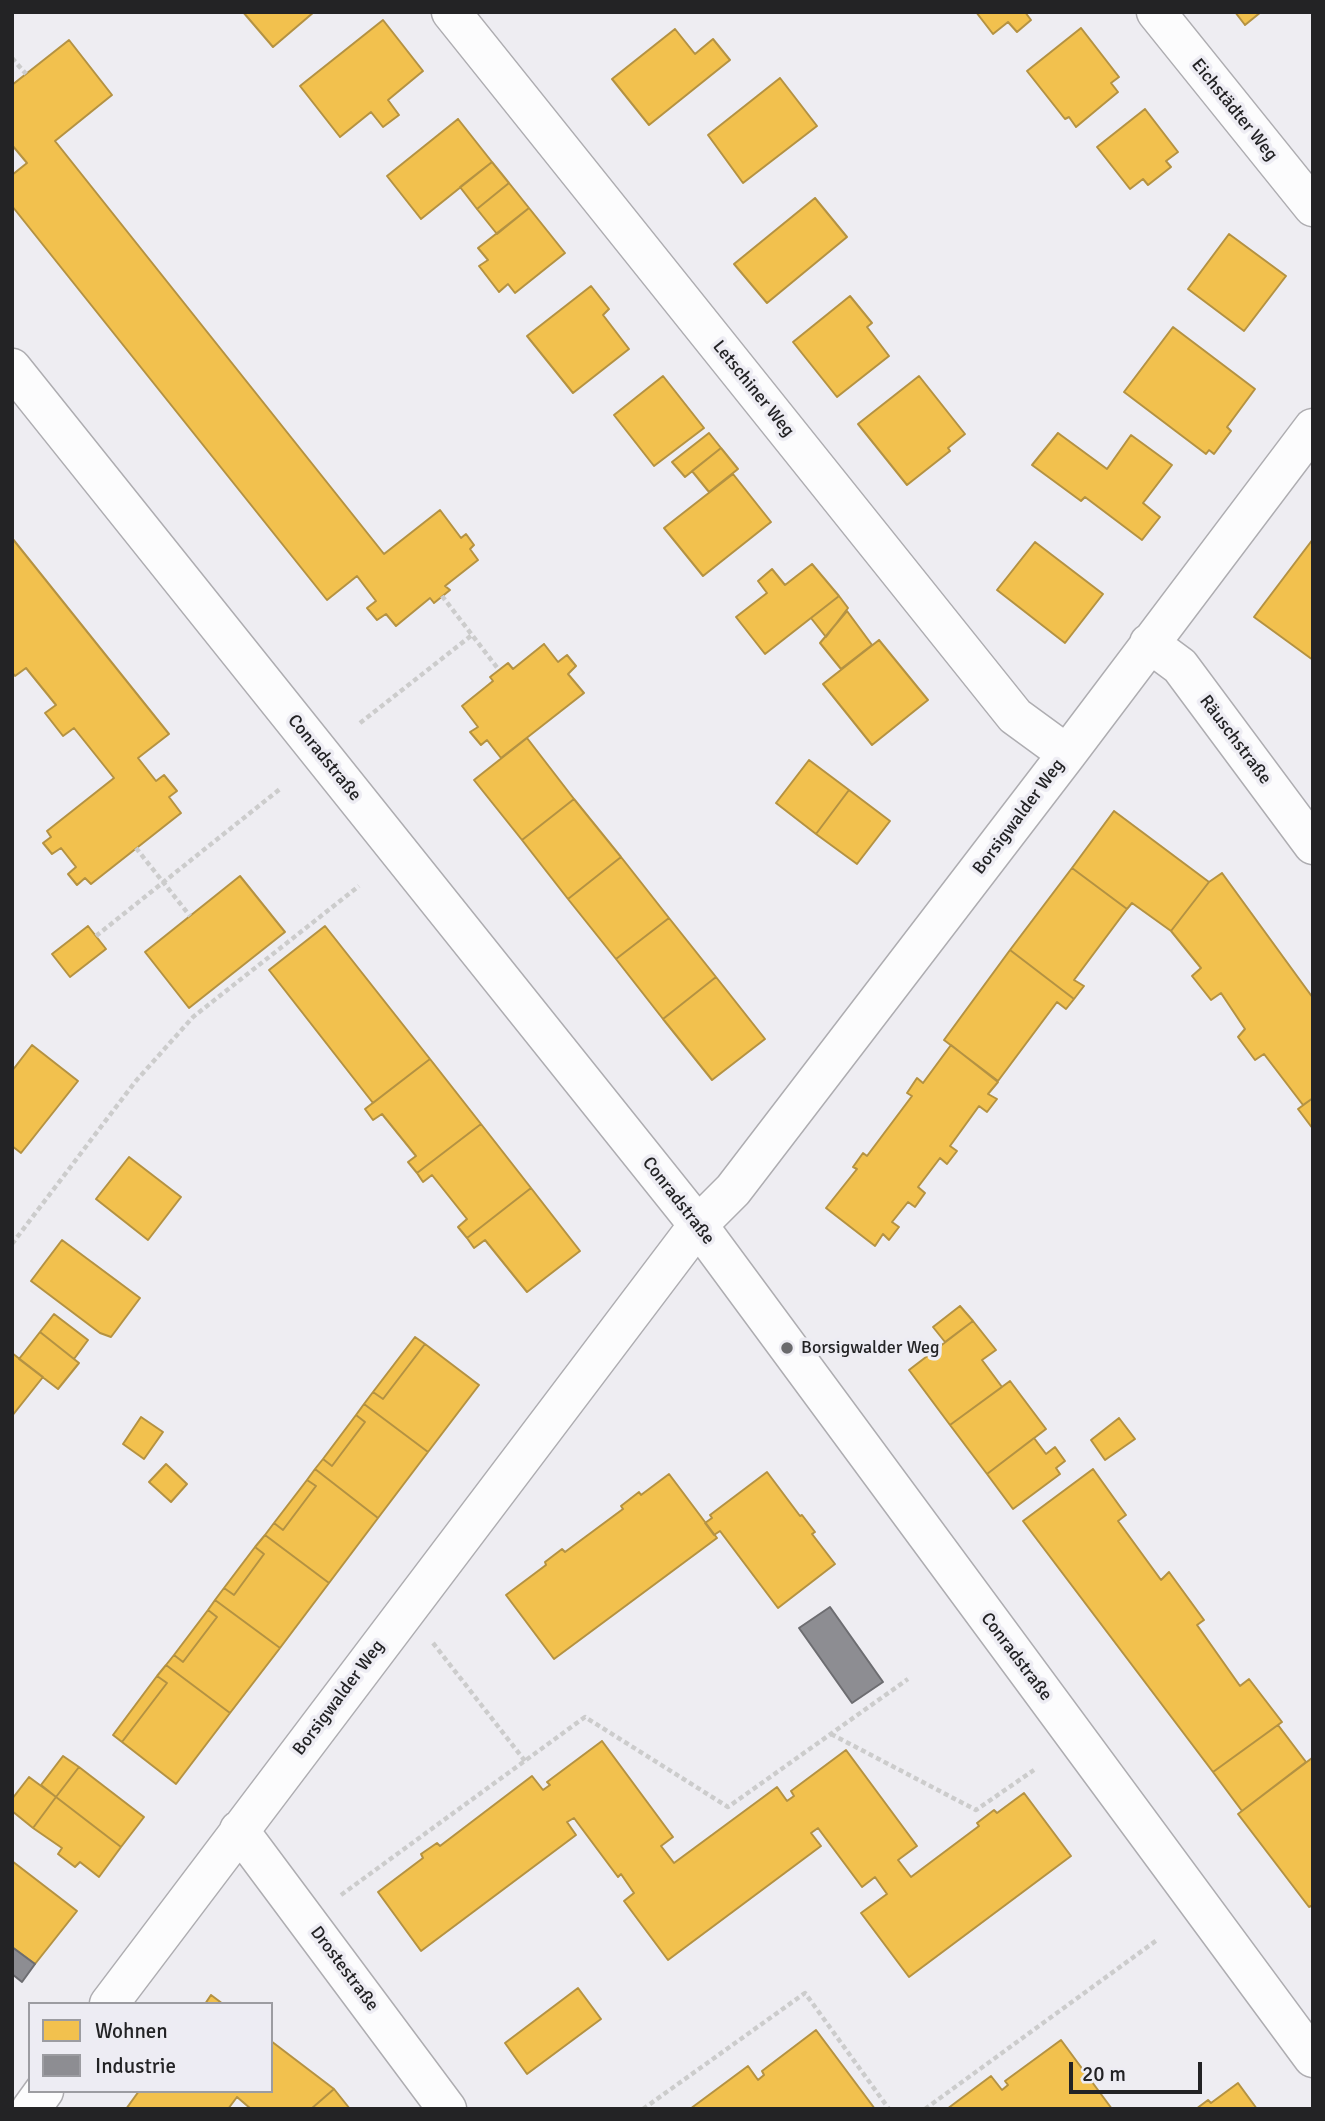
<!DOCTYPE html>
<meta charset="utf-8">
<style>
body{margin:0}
#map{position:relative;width:1325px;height:2121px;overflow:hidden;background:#eeedf2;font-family:Signika,sans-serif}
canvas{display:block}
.frame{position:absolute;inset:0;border:14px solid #232325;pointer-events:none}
.legend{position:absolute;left:28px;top:2002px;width:245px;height:91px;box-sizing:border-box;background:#edecf3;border:2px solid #9c9ca1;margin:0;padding:9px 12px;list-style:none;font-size:21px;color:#232325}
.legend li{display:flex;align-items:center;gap:14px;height:35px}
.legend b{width:35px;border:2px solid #9c9ca1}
.scale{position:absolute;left:1069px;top:2062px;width:133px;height:32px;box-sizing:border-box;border:4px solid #232325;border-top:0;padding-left:9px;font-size:21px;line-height:24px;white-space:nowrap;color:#232325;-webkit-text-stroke:5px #edecf3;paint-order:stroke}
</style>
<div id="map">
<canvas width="1325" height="2121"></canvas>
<div class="frame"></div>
<ul class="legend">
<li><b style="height:19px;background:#f2c14e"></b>Wohnen</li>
<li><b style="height:19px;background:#8d8d92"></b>Industrie</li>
</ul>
<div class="scale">20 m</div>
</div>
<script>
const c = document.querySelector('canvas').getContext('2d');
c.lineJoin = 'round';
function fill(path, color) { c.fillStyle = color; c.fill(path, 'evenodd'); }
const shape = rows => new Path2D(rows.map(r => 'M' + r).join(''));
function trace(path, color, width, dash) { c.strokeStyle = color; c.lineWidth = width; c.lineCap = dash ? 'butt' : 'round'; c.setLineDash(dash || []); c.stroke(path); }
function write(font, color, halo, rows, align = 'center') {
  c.font = font + ' Signika,sans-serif'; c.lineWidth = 7; c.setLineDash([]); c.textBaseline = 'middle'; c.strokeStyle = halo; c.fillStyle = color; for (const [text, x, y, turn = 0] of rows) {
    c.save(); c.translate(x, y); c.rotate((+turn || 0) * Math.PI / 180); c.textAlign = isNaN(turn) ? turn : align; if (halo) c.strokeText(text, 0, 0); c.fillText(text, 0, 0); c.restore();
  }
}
const homes = shape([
 [243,12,314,12,273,47,243,12],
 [976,12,1025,12,1031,20,1017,32,1008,22,993,34,976,12],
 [1235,12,1261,12,1245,25,1235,12],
 [383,20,423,71,388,100,399,115,383,127,371,112,340,137,300,86,383,20],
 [1081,28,1119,77,1111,83,1118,92,1076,127,1069,117,1065,119,1027,71,1081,28],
 [675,29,695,54,713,39,730,60,649,125,612,79,675,29],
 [69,40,112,95,55,141,384,554,440,510,461,538,466,534,474,545,470,549,478,560,445,586,450,590,434,603,430,598,396,626,386,614,377,620,367,608,376,601,357,576,327,600,12,206,12,175,27,163,12,145,12,85,69,40],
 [780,78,817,126,743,183,708,135,780,78],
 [1145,109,1178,152,1166,161,1171,167,1148,185,1143,179,1130,189,1097,147,1145,109],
 [458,119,492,162,421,219,387,176,458,119],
 [492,162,509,183,477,209,460,187,492,162],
 [509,183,529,208,497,234,477,209,509,183],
 [815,198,847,237,767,303,734,264,815,198],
 [529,208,565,253,515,293,508,284,499,292,479,266,488,260,478,248,529,208],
 [1229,234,1286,276,1244,331,1188,289,1229,234],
 [591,286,609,309,603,315,629,349,573,393,527,336,591,286],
 [850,296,872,323,867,327,889,356,837,397,793,342,850,296],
 [1173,327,1255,389,1227,427,1231,431,1214,454,1209,450,1206,454,1124,392,1173,327],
 [663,376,704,428,654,466,614,415,663,376],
 [919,376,965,434,948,448,950,451,907,485,858,424,919,376],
 [709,433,721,448,685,477,672,462,709,433],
 [1058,433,1107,469,1131,435,1172,465,1143,503,1160,517,1142,540,1085,497,1081,501,1032,465,1058,433],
 [721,448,738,469,709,492,692,471,721,448],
 [733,474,771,522,703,576,664,528,733,474],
 [12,538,169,734,138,758,156,781,164,775,177,791,169,797,181,813,91,884,85,878,77,885,68,874,76,867,61,848,52,854,43,843,51,837,47,831,114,778,74,728,63,736,45,713,56,705,26,668,15,676,12,672,12,538],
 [1313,539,1313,660,1254,617,1313,539],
 [1035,542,1103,594,1065,643,997,590,1035,542],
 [812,564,839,596,765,654,736,617,767,593,758,581,772,569,785,585,812,564],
 [839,596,848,608,826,637,811,618,839,596],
 [847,611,872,645,841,669,820,643,847,611],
 [879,640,928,700,872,745,823,684,879,640],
 [544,644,558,662,567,655,576,666,568,674,584,693,501,758,487,740,481,745,470,732,478,727,462,706,493,681,490,677,508,663,513,669,544,644],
 [527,738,574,799,522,840,474,780,527,738],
 [809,760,849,790,816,834,776,803,809,760],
 [849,790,890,821,857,864,816,834,849,790],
 [574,799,621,857,568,899,522,840,574,799],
 [1114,811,1209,882,1171,931,1132,903,1127,909,1072,868,1114,811],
 [621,857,669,918,616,959,568,899,621,857],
 [1072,868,1127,909,1074,980,1084,986,1074,999,1010,950,1072,868],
 [1222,873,1313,998,1313,1098,1303,1105,1264,1054,1255,1060,1238,1037,1245,1029,1221,993,1211,1000,1192,976,1201,968,1171,931,1209,882,1222,873],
 [240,876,285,932,189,1008,145,952,240,876],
 [669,918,716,977,663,1019,616,959,669,918],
 [88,926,106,949,70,977,52,954,88,926],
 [325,926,430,1059,373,1103,269,970,325,926],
 [1010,950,1074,999,1066,1009,1057,1002,998,1081,944,1040,1010,950],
 [716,977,765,1039,712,1080,663,1019,716,977],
 [32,1045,78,1081,21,1153,12,1146,12,1071,32,1045],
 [951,1045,998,1082,988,1094,997,1099,987,1112,979,1106,950,1146,957,1151,947,1164,940,1158,918,1187,925,1193,915,1207,908,1202,892,1222,899,1227,889,1240,883,1234,875,1246,826,1208,857,1169,853,1167,863,1153,867,1156,912,1096,907,1093,917,1078,923,1083,951,1045],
 [430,1059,481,1124,417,1173,408,1162,416,1156,382,1114,373,1120,365,1109,430,1059],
 [1313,1098,1313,1129,1298,1109,1313,1098],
 [481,1124,531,1188,467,1238,458,1227,467,1219,432,1175,423,1182,417,1173,481,1124],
 [129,1157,181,1197,148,1240,96,1199,129,1157],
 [531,1188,580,1251,527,1292,485,1240,474,1248,467,1238,531,1188],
 [62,1240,140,1298,111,1337,100,1333,31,1281,62,1240],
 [960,1306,973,1321,945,1342,933,1327,960,1306],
 [54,1314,88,1340,74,1359,40,1332,54,1314],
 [973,1321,996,1350,982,1360,1002,1387,950,1425,909,1370,973,1321],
 [40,1332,79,1363,58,1389,19,1359,40,1332],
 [415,1337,425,1344,383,1399,373,1392,415,1337],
 [425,1344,479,1385,428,1452,364,1404,373,1392,383,1399,425,1344],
 [12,1353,43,1377,12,1416,12,1353],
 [1010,1381,1046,1429,987,1474,950,1425,1010,1381],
 [364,1404,428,1452,378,1518,315,1469,323,1459,332,1466,365,1422,356,1415,364,1404],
 [356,1415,365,1422,332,1466,323,1459,356,1415],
 [141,1417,163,1432,144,1459,123,1444,141,1417],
 [1119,1418,1135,1439,1105,1460,1091,1440,1119,1418],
 [1034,1438,1046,1454,1055,1447,1065,1461,1056,1468,1060,1474,1013,1509,987,1474,1034,1438],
 [166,1464,187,1484,171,1502,149,1482,166,1464],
 [315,1469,378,1518,329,1583,265,1535,274,1523,283,1530,316,1486,307,1480,315,1469],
 [1093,1469,1126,1515,1118,1521,1161,1580,1169,1572,1204,1620,1197,1625,1240,1686,1249,1679,1282,1722,1213,1772,1023,1521,1093,1469],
 [767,1472,800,1516,802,1515,815,1532,812,1534,835,1564,778,1608,720,1531,714,1535,705,1523,712,1518,710,1515,767,1472],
 [669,1474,717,1538,554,1659,506,1595,546,1565,545,1562,562,1549,565,1552,623,1509,621,1506,639,1492,641,1495,669,1474],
 [307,1480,316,1486,283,1530,274,1523,307,1480],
 [265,1535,329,1583,280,1648,215,1600,224,1588,234,1595,264,1554,255,1547,265,1535],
 [255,1547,264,1554,234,1595,224,1588,255,1547],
 [215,1600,280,1648,230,1713,166,1665,174,1655,183,1662,217,1617,208,1610,215,1600],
 [208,1610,217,1617,183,1662,174,1655,208,1610],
 [166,1665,230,1713,176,1784,122,1742,167,1683,157,1676,166,1665],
 [157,1676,167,1683,122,1742,113,1735,157,1676],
 [1278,1725,1306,1762,1242,1811,1213,1772,1278,1725],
 [602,1741,673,1837,661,1846,674,1863,777,1787,787,1801,794,1796,791,1791,846,1750,917,1846,898,1860,911,1877,979,1826,977,1823,994,1810,997,1813,1024,1793,1071,1856,909,1977,861,1913,887,1894,875,1877,862,1887,818,1828,811,1833,821,1846,668,1960,624,1901,634,1893,621,1874,618,1877,574,1818,567,1822,576,1835,421,1951,378,1892,423,1858,421,1854,437,1843,440,1846,532,1776,543,1790,550,1785,547,1782,602,1741],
 [63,1756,79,1767,56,1797,41,1785,63,1756],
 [1312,1758,1313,1905,1309,1907,1238,1814,1312,1758],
 [79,1767,144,1817,121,1847,56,1797,79,1767],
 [29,1777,56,1797,33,1828,12,1811,12,1799,29,1777],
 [56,1797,121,1847,99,1877,80,1862,75,1867,58,1854,62,1848,33,1828,56,1797],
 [12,1861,77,1911,35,1964,12,1947,12,1861],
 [578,1988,601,2019,527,2074,505,2043,578,1988],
 [211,1995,223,2004,205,2004,211,1995],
 [816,2030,875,2109,690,2109,748,2066,758,2080,764,2075,762,2071,816,2030],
 [1061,2040,1112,2109,947,2109,991,2076,1002,2090,1008,2085,1005,2081,1061,2040],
 [271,2041,334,2089,311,2109,251,2109,237,2097,228,2109,126,2109,139,2091,271,2091,271,2041],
 [1238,2083,1257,2109,1196,2109,1208,2100,1211,2103,1238,2083],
 [334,2089,350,2109,311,2109,334,2089]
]);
fill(homes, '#f2c14e');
trace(homes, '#b49242', 2);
const industry = shape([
 [830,1607,883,1682,852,1703,799,1628,830,1607],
 [12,1947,35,1964,22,1982,12,1974,12,1947]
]);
fill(industry, '#8d8d92');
trace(industry, '#6d6d71', 2);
const minor = shape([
 [451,12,1015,716,1067,754],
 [1156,12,1313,207],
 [1149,643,1180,666,1313,845],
 [239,1830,447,2109],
 [109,2004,698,1225,733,1190,1067,754,1313,428],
 [31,2109,44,2091]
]);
const tertiary = shape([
 [12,368,698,1225,1313,2058]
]);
trace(minor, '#aeadb1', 41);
trace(tertiary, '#aeadb1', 41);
trace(shape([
 [12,58,26,74],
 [442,596,499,670],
 [360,723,472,635],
 [136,848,190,916],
 [96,936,280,789],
 [12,1244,135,1082,193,1017,359,886],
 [433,1643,525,1761],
 [831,1734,976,1810,1034,1770],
 [341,1895,585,1717,728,1807,908,1679],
 [643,2109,805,1993,889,2109],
 [925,2109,1157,1940]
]), '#ccc', 4.5, [5, 3.5]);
trace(minor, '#fcfcfd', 38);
trace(tertiary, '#fcfcfd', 38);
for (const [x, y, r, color] of [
 [787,1348,7,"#6a6a6d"]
]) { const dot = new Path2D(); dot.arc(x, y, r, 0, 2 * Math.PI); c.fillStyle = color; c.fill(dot); trace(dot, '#edecf3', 2.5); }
write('18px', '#232325', '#edecf3', [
 ["Eichstädter Weg",1234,110,51],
 ["Letschiner Weg",753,389,51],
 ["Räuschstraße",1235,740,53],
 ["Conradstraße",324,758,51],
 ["Borsigwalder Weg",1019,817,-53],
 ["Conradstraße",678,1201,52],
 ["Conradstraße",1016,1657,53],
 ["Borsigwalder Weg",339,1698,-53],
 ["Drostestraße",344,1969,53]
]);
write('18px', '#232325', '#edecf3', [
 ["Borsigwalder Weg",801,1348]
], 'left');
</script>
